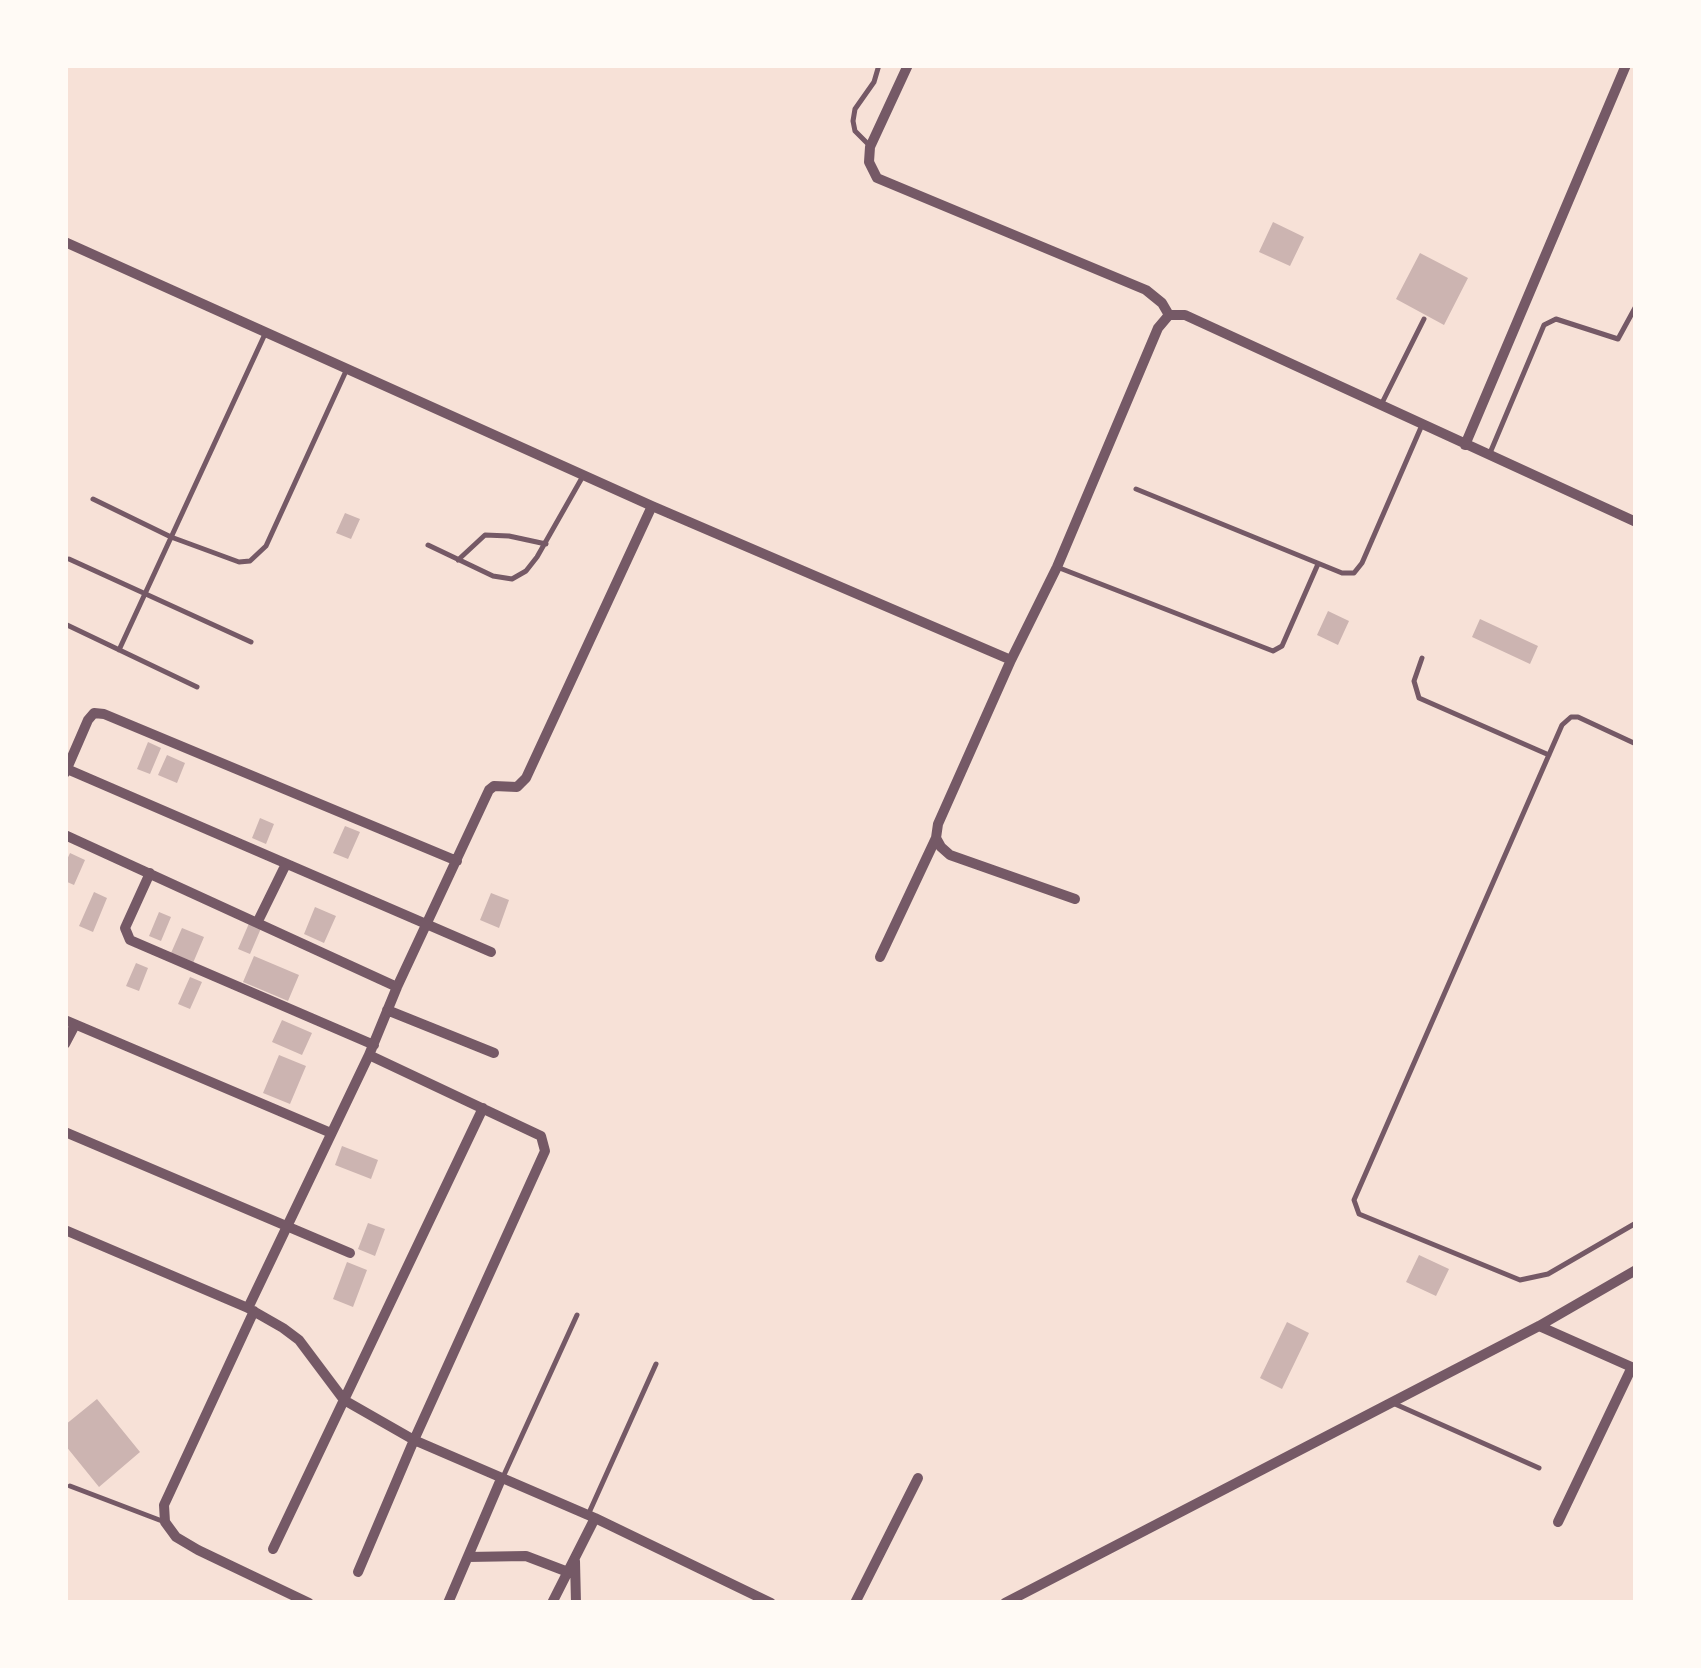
<!DOCTYPE html>
<style>
body{margin:0}
#map{position:relative;width:1701px;height:1668px;overflow:hidden;background:#f7e1d7;font-family:Lora,serif}
canvas{display:block}
.frame{position:absolute;inset:0;border:68px solid #fffaf5;pointer-events:none}
</style>
<div id="map">
<canvas width="1701" height="1668"></canvas>
<div class="frame"></div>
</div>
<script>
const c = document.querySelector('canvas').getContext('2d');
c.lineJoin = 'round';
function fill(path, color) { c.fillStyle = color; c.fill(path, 'evenodd'); }
const shape = rows => new Path2D(rows.map(r => 'M' + r).join(''));
function trace(path, color, width, dash) { c.strokeStyle = color; c.lineWidth = width; c.lineCap = dash ? 'butt' : 'round'; c.setLineDash(dash || []); c.stroke(path); }
fill(shape([
 [1273,222,1304,237,1290,266,1259,252],
 [1420,253,1468,278,1444,325,1396,299],
 [345,513,360,519,351,539,336,533],
 [1328,611,1349,621,1338,645,1317,635],
 [1480,619,1538,646,1530,664,1472,637],
 [148,742,161,748,150,774,137,769],
 [167,755,185,763,177,783,158,775],
 [260,818,274,824,266,844,252,838],
 [345,826,360,832,348,859,333,853],
 [70,853,85,860,74,885,65,881,65,864],
 [94,892,107,898,93,932,79,926],
 [491,893,509,900,499,928,480,920],
 [315,907,336,916,324,943,304,934],
 [159,912,171,917,161,941,149,936],
 [250,921,262,926,250,954,238,949],
 [182,928,204,937,193,963,171,953],
 [254,956,299,975,288,1001,243,982],
 [136,963,148,968,139,991,126,986],
 [190,977,202,982,190,1009,178,1004],
 [282,1020,312,1033,302,1055,272,1042],
 [279,1055,306,1066,290,1104,263,1093],
 [342,1146,378,1160,371,1179,335,1165],
 [368,1223,385,1229,375,1256,358,1249],
 [1419,1255,1449,1269,1436,1296,1406,1282],
 [347,1262,367,1270,353,1307,333,1299],
 [1287,1322,1309,1333,1282,1389,1260,1378],
 [97,1399,140,1452,99,1487,65,1445,65,1425]
]), '#ccb4b1');
trace(shape([
 [868,144,855,131,853,121,855,109,874,82,879,65],
 [1382,403,1424,319],
 [1490,453,1544,325,1556,319,1618,339,1636,306],
 [1136,489,1342,573,1354,573,1362,563,1422,425],
 [93,499,171,537,239,562,250,561,266,546,346,371],
 [428,545,493,576,512,579,526,571,537,557,583,476],
 [69,559,251,642],
 [458,560,485,535,509,536,546,544],
 [1057,567,1273,651,1282,646,1318,564],
 [65,624,197,687],
 [119,650,265,334],
 [1422,658,1414,681,1419,698,1549,755],
 [1636,744,1578,717,1571,717,1562,725,1354,1200,1359,1214,1520,1280,1548,1274,1636,1223],
 [1395,1404,1539,1468],
 [503,1477,577,1315],
 [70,1486,162,1521],
 [588,1515,656,1364]
]), '#755966', 5);
trace(shape([
 [908,65,870,147,869,162,877,178,1146,290,1162,303,1169,315],
 [65,242,652,506,1011,660],
 [1465,445,1626,65],
 [67,769,491,952],
 [65,773,88,720,94,713,104,714,457,861],
 [65,835,397,987],
 [150,873,125,928,130,940,374,1045],
 [1075,899,950,855,941,847,936,838,938,824,1011,660,1057,567,1158,328,1169,315,1185,315,1636,522],
 [258,921,286,864],
 [880,957,936,838],
 [387,1010,494,1053],
 [65,1020,331,1133],
 [65,1044,75,1025],
 [65,1132,350,1253],
 [65,1230,248,1308,283,1328,299,1340,344,1400,414,1440,595,1518,771,1603],
 [248,1308,369,1055,397,987,489,790,494,786,517,787,526,778,652,506],
 [254,1311,164,1505,165,1522,176,1537,198,1550,309,1603],
 [1539,1326,1636,1369],
 [1558,1522,1632,1367],
 [273,1549,483,1108],
 [468,1557,526,1556,568,1572],
 [575,1561,576,1603],
 [358,1572,414,1440,545,1151,541,1136,369,1055],
 [448,1603,501,1479],
 [552,1603,595,1518],
 [855,1603,918,1478],
 [1005,1603,1539,1326,1636,1270]
]), '#755966', 10);
</script>
